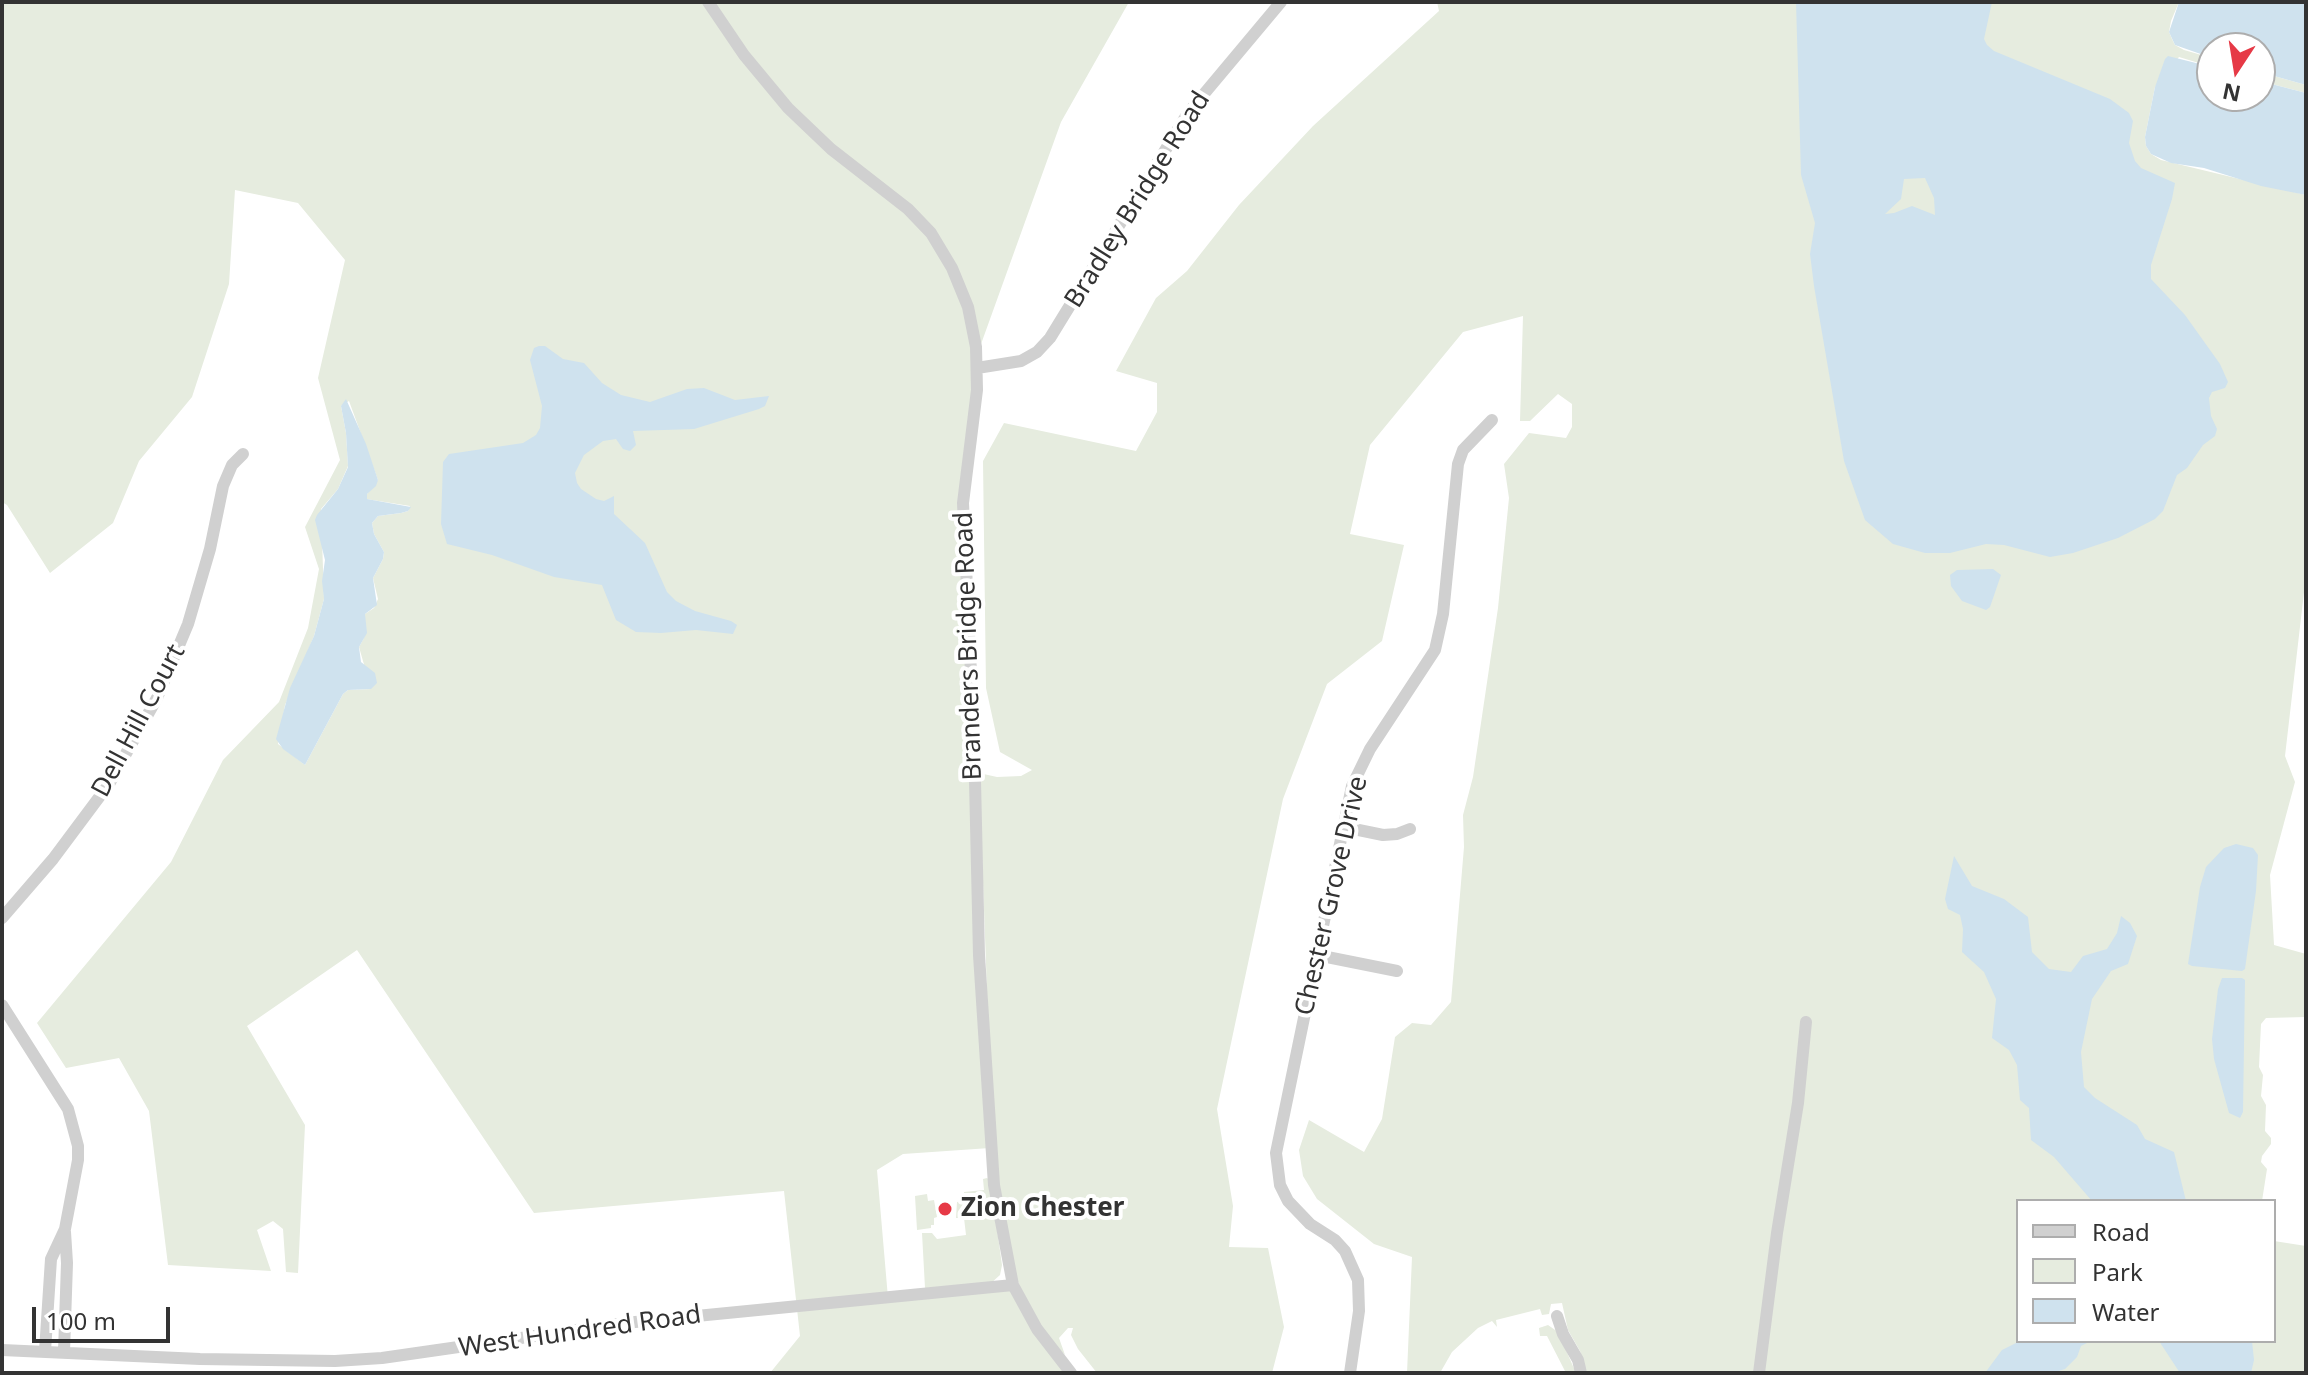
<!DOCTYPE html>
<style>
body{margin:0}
#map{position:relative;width:2308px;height:1375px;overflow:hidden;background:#fff;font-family:"Noto Sans",sans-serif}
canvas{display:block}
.frame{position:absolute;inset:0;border:4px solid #333;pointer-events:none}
.legend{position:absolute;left:2016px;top:1199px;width:260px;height:144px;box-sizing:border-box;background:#fff;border:2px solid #adadad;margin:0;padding:10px 14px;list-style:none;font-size:24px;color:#333}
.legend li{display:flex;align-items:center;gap:16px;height:40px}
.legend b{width:40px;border:2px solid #adadad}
.north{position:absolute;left:2196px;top:32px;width:80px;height:80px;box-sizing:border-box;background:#fff;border:2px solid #adadad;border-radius:50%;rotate:192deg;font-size:22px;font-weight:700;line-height:32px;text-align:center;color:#333}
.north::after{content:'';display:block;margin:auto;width:28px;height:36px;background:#e63946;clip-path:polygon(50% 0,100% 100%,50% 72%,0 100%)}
.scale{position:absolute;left:32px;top:1307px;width:138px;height:36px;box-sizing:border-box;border:4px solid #333;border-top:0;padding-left:10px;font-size:24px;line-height:28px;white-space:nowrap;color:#333;-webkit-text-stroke:6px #fff;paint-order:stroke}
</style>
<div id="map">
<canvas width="2308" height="1375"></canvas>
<div class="frame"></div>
<ul class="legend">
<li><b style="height:10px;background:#d0d0d0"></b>Road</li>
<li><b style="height:22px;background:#e6ecdf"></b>Park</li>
<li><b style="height:22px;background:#cfe2ee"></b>Water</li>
</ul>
<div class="north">N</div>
<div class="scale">100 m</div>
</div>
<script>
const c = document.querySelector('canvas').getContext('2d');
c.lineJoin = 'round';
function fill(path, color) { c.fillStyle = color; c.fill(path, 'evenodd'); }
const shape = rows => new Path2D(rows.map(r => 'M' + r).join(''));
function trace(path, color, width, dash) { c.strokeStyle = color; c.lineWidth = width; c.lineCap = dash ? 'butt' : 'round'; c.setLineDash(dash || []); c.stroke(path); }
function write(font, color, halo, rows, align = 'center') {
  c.font = font + ' "Noto Sans",sans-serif'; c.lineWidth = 8; c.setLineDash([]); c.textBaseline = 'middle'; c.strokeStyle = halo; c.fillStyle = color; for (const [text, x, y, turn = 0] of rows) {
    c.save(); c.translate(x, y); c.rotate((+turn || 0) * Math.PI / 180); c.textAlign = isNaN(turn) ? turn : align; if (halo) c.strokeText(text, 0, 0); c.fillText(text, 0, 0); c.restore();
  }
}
fill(shape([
 [2,2,1129,2,1061,122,976,358,965,480,990,1148,903,1154,877,1170,888,1298,1013,1285,1070,1373,770,1373,800,1336,784,1191,534,1213,357,950,247,1026,305,1125,298,1273,286,1272,283,1229,273,1221,257,1230,271,1271,168,1265,149,1111,119,1058,66,1068,37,1023,171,862,223,760,279,702,308,628,319,569,305,527,340,460,318,378,345,260,298,203,235,190,229,284,192,397,139,461,113,523,50,573,7,505,2,502],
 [349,401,378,480,367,494,366,499,410,506,408,511,401,513,378,516,372,523,374,534,384,552,383,559,373,578,378,599,374,608,365,614,364,638,359,647,371,689,348,690,343,694,305,765,278,744,285,705,314,636,324,599,321,509,338,489,348,466,346,433,341,406],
 [1437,2,2179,2,2171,21,2169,32,2172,39,2175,45,2184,50,2212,58,2212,67,2179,57,2155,87,2145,137,2146,146,2151,154,2161,160,2306,195,2306,575,2285,756,2295,782,2270,875,2274,945,2306,954,2306,1017,2266,1018,2261,1024,2259,1067,2263,1075,2261,1096,2266,1105,2265,1131,2271,1138,2271,1144,2262,1156,2261,1162,2267,1169,2262,1201,2018,1201,2018,1341,2274,1341,2274,1241,2306,1246,2306,1373,1587,1373,1580,1351,1568,1330,1562,1303,1551,1304,1549,1314,1542,1315,1540,1309,1496,1320,1497,1327,1492,1321,1478,1328,1452,1352,1440,1373,1407,1373,1412,1257,1374,1244,1317,1199,1303,1176,1299,1150,1309,1120,1364,1152,1382,1119,1395,1037,1412,1023,1431,1025,1451,1002,1464,847,1463,815,1473,777,1498,608,1509,498,1504,464,1529,433,1566,438,1572,427,1572,404,1558,394,1530,421,1520,421,1523,316,1463,332,1370,445,1350,534,1404,545,1382,641,1327,684,1283,799,1217,1109,1233,1206,1229,1247,1268,1248,1284,1327,1272,1373,1097,1373,1078,1349,1071,1335,1073,1328,1068,1328,1059,1338,1065,1355,1045,1334,1025,1300,1016,1276,999,1184,990,1073,979,773,997,777,1021,776,1032,770,1000,752,986,688,983,461,1004,423,1136,451,1157,412,1157,383,1116,371,1156,298,1187,271,1239,205,1313,126,1439,11],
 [2260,72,2306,85,2306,93,2260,81],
 [987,1178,990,1180,1002,1265,1000,1275,990,1284,925,1288,922,1233,932,1233,937,1239,966,1235,964,1218,956,1218,957,1202,963,1201,964,1192,984,1190,983,1179],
 [927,1194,928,1201,934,1200,937,1217,934,1218,934,1225,931,1225,931,1228,917,1230,915,1196],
 [1548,1325,1558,1332,1576,1373,1566,1373,1547,1336,1540,1336,1539,1328]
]), '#e6ecdf');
fill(shape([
 [1796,2,1992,2,1984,39,1987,45,1994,51,2110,99,2129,113,2133,121,2129,143,2135,161,2141,168,2175,183,2172,199,2151,265,2151,279,2185,315,2220,364,2228,382,2225,388,2212,392,2209,398,2211,416,2217,429,2215,436,2203,445,2187,468,2177,475,2163,511,2155,519,2118,538,2073,553,2050,557,2004,545,1986,544,1950,553,1925,553,1893,544,1865,520,1844,461,1814,286,1810,254,1815,223,1801,175],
 [1925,178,1934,198,1935,215,1912,206,1894,213,1885,214,1901,199,1904,179],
 [2179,2,2306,2,2306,85,2260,72,2260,48,2212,48,2212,58,2175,45,2169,32],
 [2168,56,2212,67,2212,96,2260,96,2260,81,2306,93,2306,195,2261,186,2204,168,2171,163,2151,154,2146,146,2145,137,2155,87,2165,59],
 [539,346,545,346,563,359,584,363,602,383,621,395,650,402,687,389,704,388,735,400,769,396,765,406,759,409,694,429,633,431,636,445,630,451,623,449,616,439,603,441,584,455,575,473,577,483,581,489,596,499,604,501,614,496,614,514,645,543,667,592,676,601,695,611,731,621,737,625,733,634,696,630,661,633,636,632,616,620,602,585,554,577,492,555,447,544,441,524,443,462,449,454,523,443,536,435,540,428,542,406,530,360,534,348],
 [346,399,366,444,378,480,376,486,367,494,367,499,411,507,408,511,401,513,378,516,372,523,374,534,384,552,383,559,373,578,377,605,365,614,367,633,359,647,361,662,375,673,377,683,371,689,348,690,343,694,305,765,283,749,276,739,290,688,314,636,324,599,322,581,325,560,315,520,317,515,338,489,348,467,346,433,341,406],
 [1993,569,2001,575,1990,607,1986,610,1962,601,1951,586,1950,575,1957,570],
 [2236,844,2253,848,2258,855,2256,891,2245,969,2242,971,2192,966,2188,964,2200,887,2206,867,2224,848],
 [1954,856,1972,886,2004,899,2028,917,2032,952,2049,969,2071,972,2083,956,2107,949,2117,933,2121,916,2130,923,2137,936,2128,964,2111,971,2092,999,2081,1052,2084,1087,2095,1098,2137,1125,2145,1139,2174,1152,2186,1201,2092,1201,2054,1157,2031,1140,2029,1108,2020,1100,2017,1065,2009,1050,1992,1038,1996,999,1984,972,1962,952,1963,929,1960,915,1948,909,1945,899],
 [2222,978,2242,978,2245,980,2243,1112,2240,1118,2229,1113,2214,1059,2212,1039,2218,989],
 [2020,1341,2091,1341,2081,1346,2077,1357,2065,1369,2052,1373,1985,1373,2002,1350],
 [2159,1341,2252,1341,2254,1360,2251,1373,2180,1373]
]), '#cfe2ee');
trace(shape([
 [708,2,744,55,788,108,831,149,908,209,931,233,952,268,968,307,976,347,977,390,963,503,974,737,979,955,994,1185,1013,1285,1037,1329,1071,1373],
 [977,368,1021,361,1037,352,1050,338,1188,113,1281,2],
 [1344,827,1383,835,1397,834,1410,829],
 [2,918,53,859,109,784,157,698,188,624,210,549,223,486,232,465,243,454],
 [1317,955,1397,971],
 [2,1005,68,1109,78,1146,78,1160,65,1229,51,1259,45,1351],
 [1557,1316,1563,1334,1578,1360,1581,1373],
 [2,1350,200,1359,335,1361,382,1358,625,1323,1013,1285],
 [64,1352,67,1263,65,1232],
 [1350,1373,1359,1311,1358,1280,1345,1251,1335,1240,1310,1224,1288,1201,1280,1185,1276,1153,1352,786,1370,749,1435,650,1443,614,1458,464,1463,450,1492,420],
 [1759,1373,1777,1233,1798,1103,1806,1022]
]), '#d0d0d0', 12);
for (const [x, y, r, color] of [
 [945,1209,8,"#e63946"]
]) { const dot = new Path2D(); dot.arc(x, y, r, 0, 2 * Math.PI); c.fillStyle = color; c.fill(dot); trace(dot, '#fff', 3); }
write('26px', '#333', '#fff', [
 ["Bradley Bridge Road",1138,200,-58],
 ["Branders Bridge Road",969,646,-92],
 ["Dell Hill Court",139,721,-62],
 ["Chester Grove Drive",1332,896,-77],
 ["West Hundred Road",580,1332,-8]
]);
write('bold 26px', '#333', '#fff', [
 ["Zion Chester",961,1209]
], 'left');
</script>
